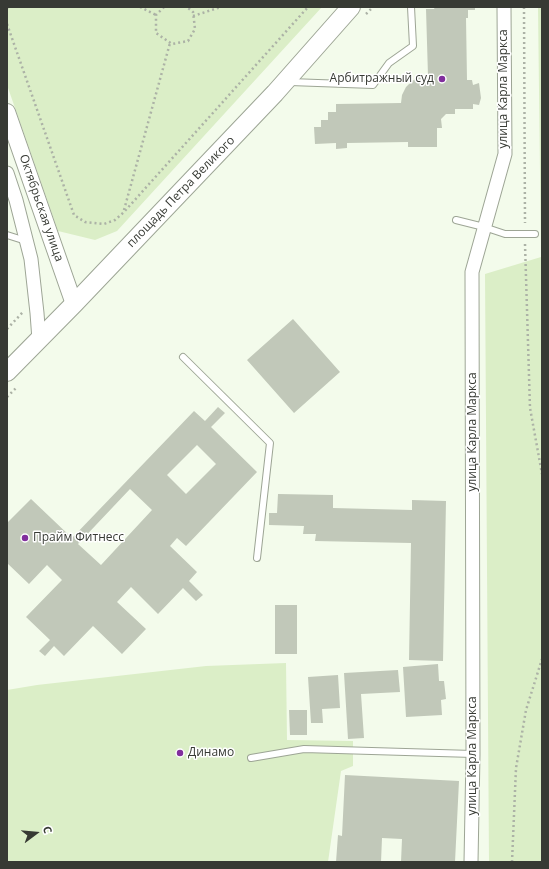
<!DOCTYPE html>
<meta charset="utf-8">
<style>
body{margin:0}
#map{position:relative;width:549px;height:869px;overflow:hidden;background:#f3fbeb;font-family:"Open Sans",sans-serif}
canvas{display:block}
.frame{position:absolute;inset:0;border:8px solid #373a34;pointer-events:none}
.north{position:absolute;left:16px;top:813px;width:40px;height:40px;-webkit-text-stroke:3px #fff;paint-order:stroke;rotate:74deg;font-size:11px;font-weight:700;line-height:16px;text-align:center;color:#373a34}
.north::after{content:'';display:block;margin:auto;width:14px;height:18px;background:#373a34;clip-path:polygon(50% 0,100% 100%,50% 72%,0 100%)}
</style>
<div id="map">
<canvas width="549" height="869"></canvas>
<div class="frame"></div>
<div class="north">С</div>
</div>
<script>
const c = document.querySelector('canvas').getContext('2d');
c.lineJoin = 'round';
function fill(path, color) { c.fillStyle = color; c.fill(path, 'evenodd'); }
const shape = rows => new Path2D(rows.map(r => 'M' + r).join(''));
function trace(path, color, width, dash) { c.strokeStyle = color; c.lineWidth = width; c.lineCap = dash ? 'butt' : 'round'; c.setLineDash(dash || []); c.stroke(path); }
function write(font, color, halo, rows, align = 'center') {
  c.font = font + ' "Open Sans",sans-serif'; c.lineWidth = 3; c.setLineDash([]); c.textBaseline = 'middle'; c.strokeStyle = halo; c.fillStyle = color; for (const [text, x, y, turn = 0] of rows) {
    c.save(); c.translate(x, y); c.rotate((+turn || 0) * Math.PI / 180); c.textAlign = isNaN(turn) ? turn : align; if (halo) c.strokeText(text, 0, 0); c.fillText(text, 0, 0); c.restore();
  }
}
fill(shape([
 [7,7,322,7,117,231,95,240,58,231,7,85],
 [538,7,542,7,542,862,489,862,485,274,541,257],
 [286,663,287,740,353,741,353,766,341,771,328,862,7,862,7,690,37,685,206,666]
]), '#dbeec7');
fill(shape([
 [435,7,473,7,475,8,475,10,468,10,468,18,466,18,467,80,472,80,473,85,479,83,481,98,479,105,473,104,473,109,455,109,455,114,446,114,441,119,442,128,437,128,437,147,408,147,408,142,347,143,347,148,336,149,336,143,315,144,314,127,321,127,321,120,328,120,328,112,336,112,336,104,401,103,402,95,406,87,412,81,419,77,428,76,426,9,434,9],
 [293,319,340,372,294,413,247,360],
 [218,407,225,413,211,427,257,472,186,546,177,538,170,546,197,572,189,581,203,595,196,601,183,588,158,614,131,587,117,602,146,629,122,654,93,626,64,656,54,646,45,656,39,651,50,640,26,617,62,580,47,565,29,584,7,563,7,522,8,522,31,499,72,538,194,411,205,421],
 [197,445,216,464,186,494,167,475],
 [130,489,152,510,101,565,78,544],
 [278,494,333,495,333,508,412,510,412,500,446,501,443,661,409,660,411,543,315,541,316,534,303,534,304,526,269,525,269,513,277,513],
 [275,605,297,605,297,654,275,654],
 [438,664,439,681,444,681,446,699,441,700,442,715,406,717,403,667],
 [398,670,400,692,361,694,364,738,348,739,344,673],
 [338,675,340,708,322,709,323,723,311,723,308,677],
 [289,710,307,710,307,735,290,735],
 [345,775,459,781,455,862,401,862,402,839,382,838,381,862,336,862,338,835,342,836]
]), '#c1c8b9');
const service = shape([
 [290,82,373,85,389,63,413,46,411,7],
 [456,220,484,227,505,234,535,234],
 [7,235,26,241],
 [183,357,270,443,257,558],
 [251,758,304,749,473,754]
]);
const minor = shape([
 [7,173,16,200,31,259,37,313,39,340],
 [471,862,473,754,472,272,505,154,504,7]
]);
const tertiary = shape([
 [7,112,74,304]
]);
const secondary = shape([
 [7,372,74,304,275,93,351,7]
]);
trace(service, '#9da595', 8);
trace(minor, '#9da595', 15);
trace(tertiary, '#9da595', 18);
trace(secondary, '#9da595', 20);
trace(shape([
 [140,7,156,15],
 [164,7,156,15,156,33,172,44,188,41,195,29,193,12,187,7],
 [524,7,525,223],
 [7,8,8,7],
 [366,14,373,7],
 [193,16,221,7],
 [7,24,74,215,85,222,104,224,115,220,124,212,308,7],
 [124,210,170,43],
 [525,244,530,408,542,474],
 [7,329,23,312],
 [7,397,17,387],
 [512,862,516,768,526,710,542,659]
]), '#acb2a6', 2.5, [2, 3]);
trace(service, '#fff', 6);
trace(minor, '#fff', 13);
trace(tertiary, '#fff', 16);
trace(secondary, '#fff', 18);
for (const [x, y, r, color] of [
 [442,79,4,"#812e9d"],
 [25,538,4,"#812e9d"],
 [180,753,4,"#812e9d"]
]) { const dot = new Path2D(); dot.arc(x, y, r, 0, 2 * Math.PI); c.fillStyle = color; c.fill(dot); trace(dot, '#fff', 1.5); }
write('12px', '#373a34', '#fff', [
 ["Арбитражный суд",434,79,"right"],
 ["Прайм Фитнесс",33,538],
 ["Динамо",188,753]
], 'left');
write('12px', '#373a34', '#fff', [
 ["улица Карла Маркса",504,89,-90],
 ["площадь Петра Великого",181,192,-46],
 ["Октябрьская улица",41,208,71],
 ["улица Карла Маркса",473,432,-90],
 ["улица Карла Маркса",473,756,-90]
]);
</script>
